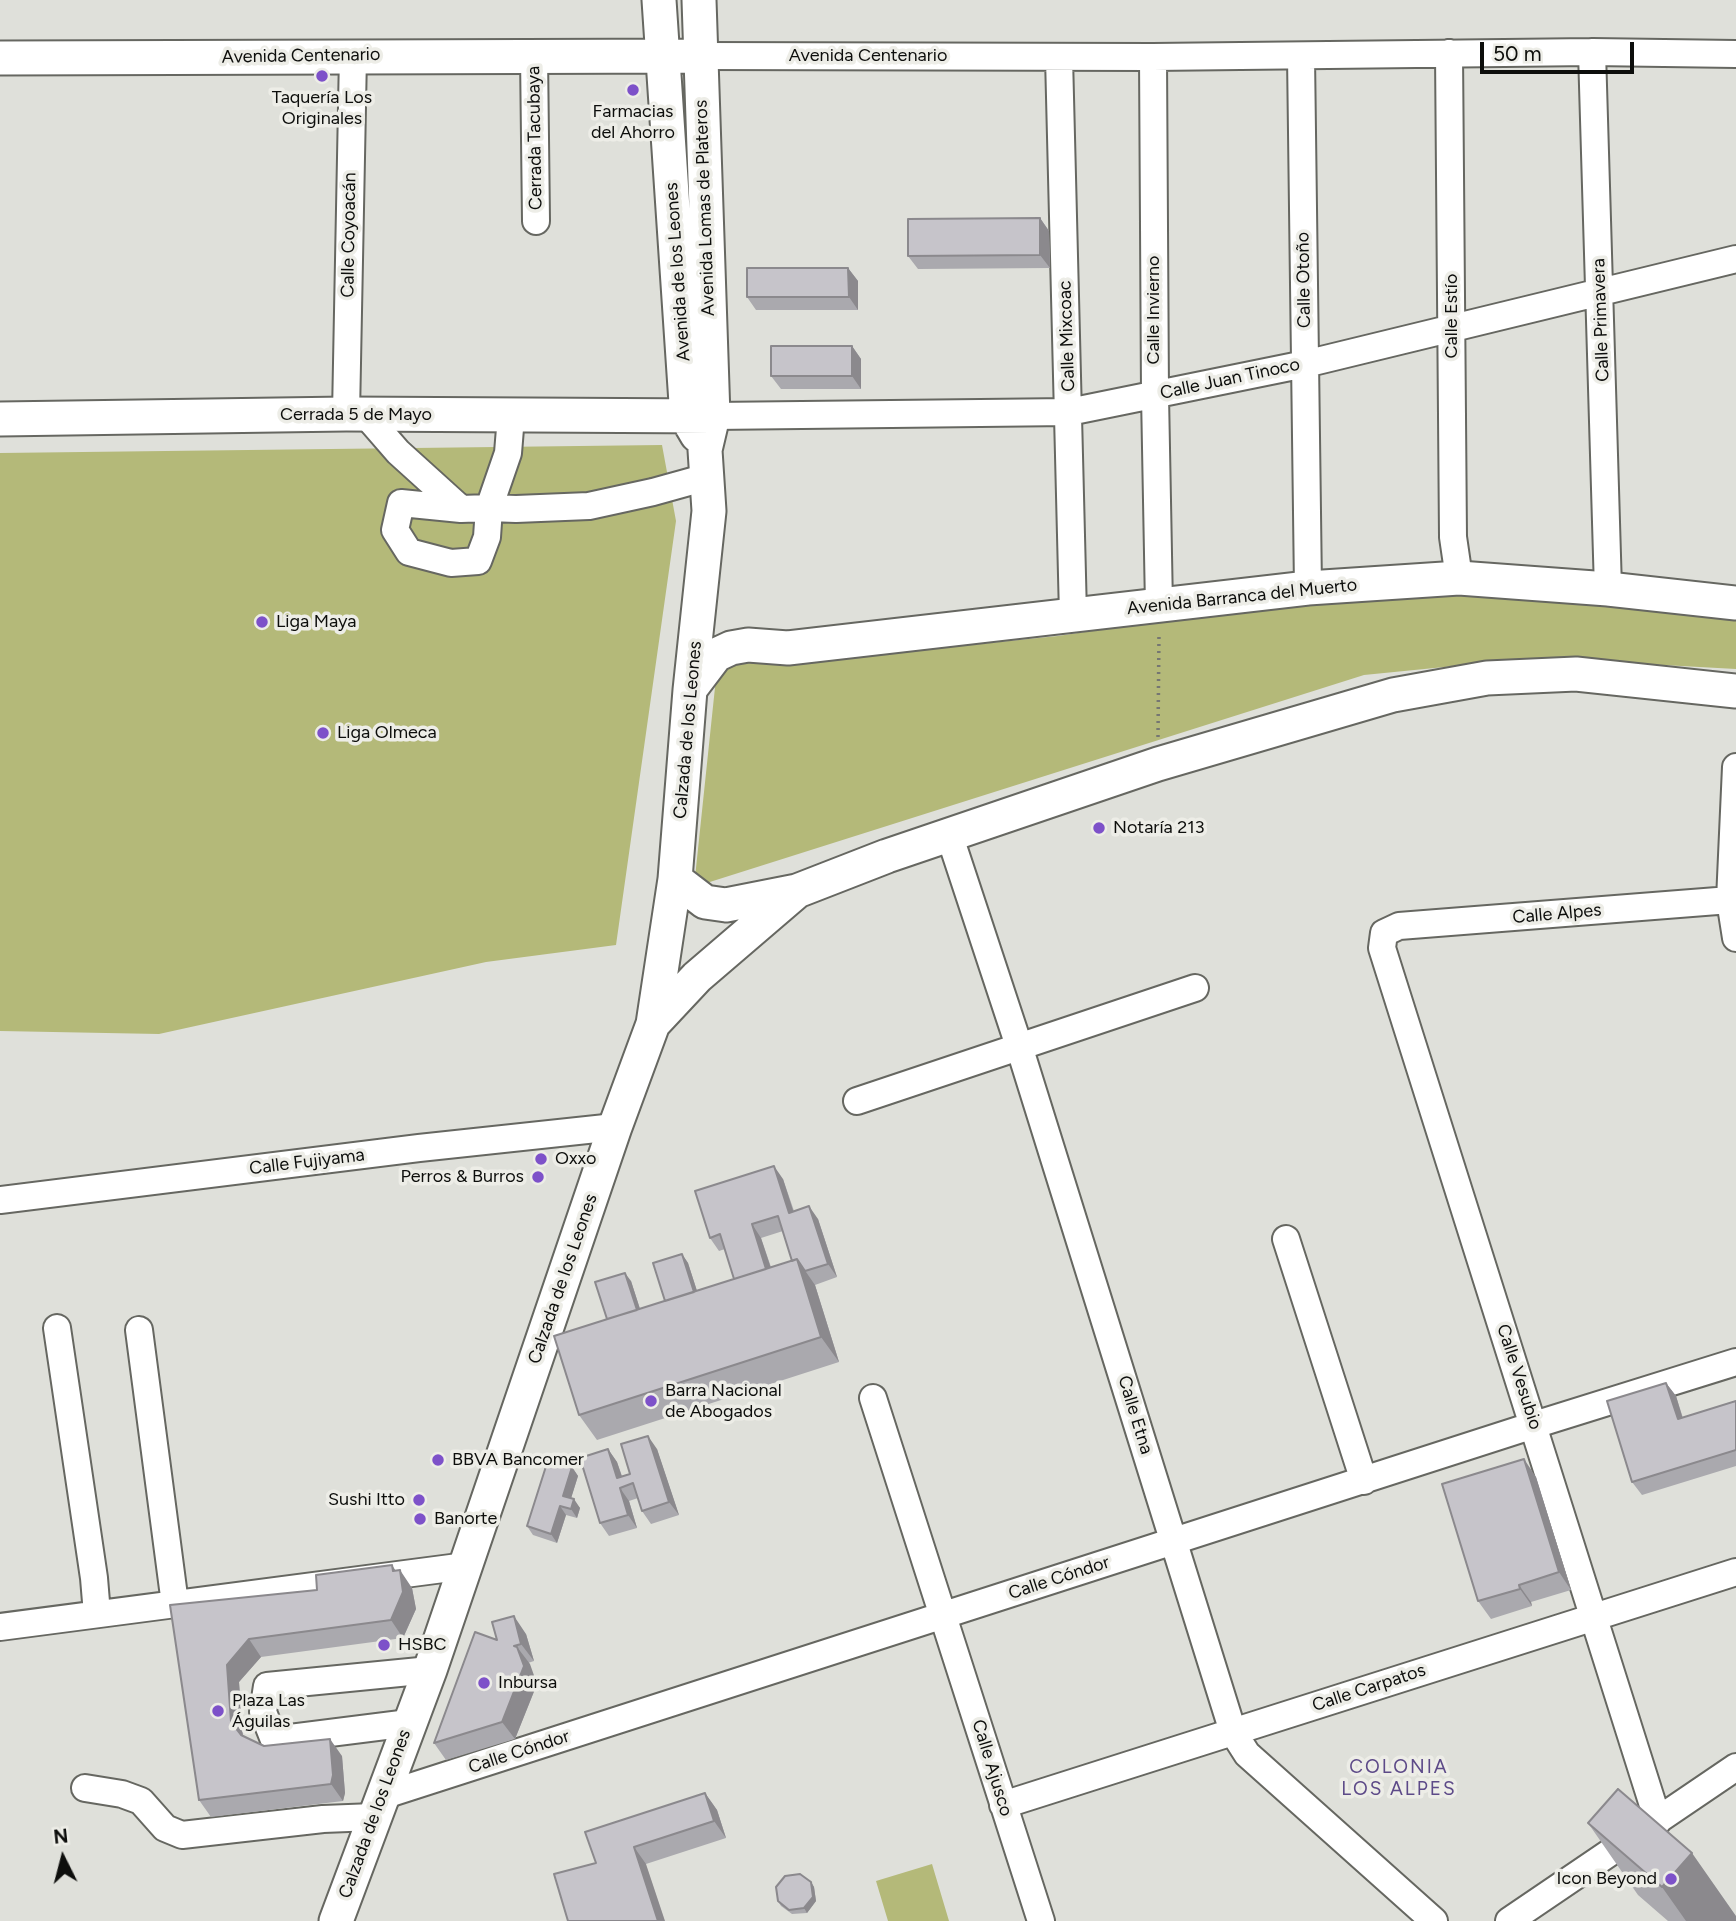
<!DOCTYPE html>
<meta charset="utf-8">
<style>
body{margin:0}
#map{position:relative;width:1736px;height:1921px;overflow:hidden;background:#dfe0da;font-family:Figtree,sans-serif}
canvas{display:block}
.north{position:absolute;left:28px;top:1823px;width:70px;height:70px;-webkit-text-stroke:5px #edede7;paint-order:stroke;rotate:354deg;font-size:19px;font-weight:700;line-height:28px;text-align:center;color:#0d0e0c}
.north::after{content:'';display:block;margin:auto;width:24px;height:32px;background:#0d0e0c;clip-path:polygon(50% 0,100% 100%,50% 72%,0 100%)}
.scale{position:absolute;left:1480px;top:42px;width:154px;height:32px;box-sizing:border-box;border:4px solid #0d0e0c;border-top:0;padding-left:9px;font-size:21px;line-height:24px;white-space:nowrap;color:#0d0e0c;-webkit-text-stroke:5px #edede7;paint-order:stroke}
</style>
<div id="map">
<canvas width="1736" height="1921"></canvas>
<div class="north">N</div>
<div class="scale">50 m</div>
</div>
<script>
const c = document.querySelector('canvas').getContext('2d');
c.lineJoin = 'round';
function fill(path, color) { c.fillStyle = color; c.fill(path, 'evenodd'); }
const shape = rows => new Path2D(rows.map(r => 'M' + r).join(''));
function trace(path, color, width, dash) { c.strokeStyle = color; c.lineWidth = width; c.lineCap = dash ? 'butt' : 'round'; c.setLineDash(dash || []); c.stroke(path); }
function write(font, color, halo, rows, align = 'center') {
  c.font = font + ' Figtree,sans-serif'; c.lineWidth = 7; c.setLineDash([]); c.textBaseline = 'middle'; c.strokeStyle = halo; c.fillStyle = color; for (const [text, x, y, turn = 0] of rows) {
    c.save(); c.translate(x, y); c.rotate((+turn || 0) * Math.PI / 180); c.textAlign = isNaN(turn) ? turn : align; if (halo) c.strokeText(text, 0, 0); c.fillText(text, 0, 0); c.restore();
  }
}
fill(shape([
 [662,445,676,521,616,945,486,962,159,1034,0,1031,0,453],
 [1427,590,1605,599,1736,619,1736,669,1535,658,1364,675,694,887,718,659,783,664,1058,636,1303,599],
 [932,1864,949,1921,888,1921,876,1881]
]), '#b4b979');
const minor = shape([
 [1592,52,1608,589],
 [1449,53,1453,537,1459,578],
 [534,55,536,221],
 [700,56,1153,57,1592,52,1736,54],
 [1301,56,1308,588],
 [1059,57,1073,615],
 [1153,57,1155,395,1159,606],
 [346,414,353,55],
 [365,414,398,452,461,509],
 [511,416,508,453,489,508,487,537,478,561,451,563,409,552,395,530,401,503,461,509,489,508,516,509,589,506,653,492,707,477],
 [713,416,1069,412,1305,364,1736,259],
 [1736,767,1730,900,1736,938],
 [949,834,1019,1046,1233,1732,1247,1754,1434,1921],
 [857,1101,1195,988],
 [0,1200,419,1148,615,1127],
 [1286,1239,1364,1481],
 [57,1328,94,1578,97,1614],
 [139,1330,175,1604],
 [873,1398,1041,1921],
 [0,1627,466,1566],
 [409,1723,274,1740,263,1712,267,1686,430,1670],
 [85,1788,122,1794,141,1801,165,1828,182,1835,323,1819,374,1817],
 [382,1796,1534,1425,1736,1362],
 [1003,1805,1736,1572],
 [1658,1821,1382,948,1384,933,1399,926,1730,900],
 [1509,1921,1736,1767]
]);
const major = shape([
 [659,0,687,418,697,435],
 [0,58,700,56],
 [0,419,346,414,713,416],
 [691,688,716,655,731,648,748,645,788,648,1308,588,1459,578,1608,589,1736,603],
 [675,879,705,902,726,905,797,891,887,856,1158,764,1393,695,1487,678,1576,674,1736,691],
 [653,1024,697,977,795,893],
 [336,1921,430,1670,615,1127,653,1024,675,879,690,690,709,511,705,450,713,416,699,0]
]);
trace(minor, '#666761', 30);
trace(major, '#666761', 37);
trace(shape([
 [1158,737,1159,633]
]), '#757672', 3.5, [2, 5]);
trace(minor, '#fff', 26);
trace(major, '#fff', 33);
fill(shape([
 [1040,218,1049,231,1050,268,918,269,908,256],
 [848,268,858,281,858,310,756,310,747,297],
 [852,346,861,359,861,389,781,389,771,376],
 [783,1179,794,1211,818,1219,837,1277,815,1285,839,1362,597,1440,579,1415,607,1319,631,1281,640,1309,665,1301,682,1254,688,1263,697,1291,734,1279,725,1249,719,1251,710,1238],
 [783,1231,792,1261,771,1267,761,1238],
 [1666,1383,1676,1396,1683,1418,1736,1401,1736,1466,1642,1495,1632,1482],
 [608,1449,617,1462,622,1476,630,1474,657,1449,679,1515,651,1524,642,1511,638,1498,629,1501,637,1528,609,1536,600,1523],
 [572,1467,578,1476,571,1498,580,1508,577,1518,566,1515,557,1543,533,1535,527,1526],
 [1536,1477,1571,1590,1531,1602,1532,1606,1491,1619,1478,1601],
 [396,1571,412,1588,416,1609,403,1638,261,1657,239,1682,243,1736,264,1746,342,1756,345,1793,343,1801,211,1817,199,1800,170,1605,317,1590],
 [526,1634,534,1661,528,1663,537,1684,515,1739,446,1760,434,1743],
 [705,1793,717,1810,726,1838,646,1864,596,1863],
 [1588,1823,1736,1921,1668,1921,1638,1895],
 [811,1882,814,1887,816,1901,807,1913,792,1914,781,1906,778,1901]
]), '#aaa9ae');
fill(shape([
 [1040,218,1049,231,1050,268,1040,255],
 [848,268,858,281,858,310,849,297],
 [852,346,861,359,861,389,852,376],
 [774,1166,783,1179,798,1226,789,1213],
 [809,1206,818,1219,837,1277,828,1264],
 [752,1224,761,1238,780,1296,771,1283],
 [682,1254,688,1263,706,1319,700,1310],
 [797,1259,815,1285,839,1362,821,1337],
 [625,1273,631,1281,649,1337,643,1328],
 [1666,1383,1676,1396,1687,1433,1678,1419],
 [648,1436,657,1449,679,1515,669,1502],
 [608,1449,617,1462,625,1486,617,1478],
 [1524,1459,1536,1477,1571,1590,1559,1572],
 [572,1467,578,1476,569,1505,563,1496],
 [620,1488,629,1501,637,1528,628,1515],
 [574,1499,580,1508,577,1518,571,1509],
 [560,1506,566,1515,557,1543,551,1534],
 [392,1565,401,1579,400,1570,412,1588,416,1609,403,1638,391,1620,393,1571],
 [1519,1585,1531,1602,1532,1606,1520,1589],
 [514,1616,526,1634,534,1661,521,1644],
 [249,1639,261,1657,239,1682,243,1739,231,1722,227,1665],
 [517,1647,530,1664,537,1684,515,1739,502,1722],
 [330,1739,342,1756,345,1793,343,1801,331,1784],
 [705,1793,717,1810,726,1838,714,1821],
 [634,1847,646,1864,665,1921,658,1921],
 [1692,1853,1736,1916,1736,1921,1686,1921,1662,1887],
 [811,1882,814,1887,816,1901,807,1913,804,1908]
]), '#8b898d');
const building = shape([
 [1040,218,1040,255,908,256,908,219,1040,218],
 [747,268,848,268,849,297,747,297,747,268],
 [771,346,852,346,852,376,771,376,771,346],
 [774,1166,789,1213,809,1206,828,1264,805,1271,797,1259,792,1261,778,1216,752,1224,766,1269,734,1279,720,1234,710,1238,695,1191,774,1166],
 [682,1254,694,1292,665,1301,653,1263,682,1254],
 [797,1259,821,1337,579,1415,554,1336,797,1259],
 [625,1273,637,1310,607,1319,595,1282,625,1273],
 [1666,1383,1678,1419,1736,1401,1736,1450,1632,1482,1607,1401,1666,1383],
 [648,1436,669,1502,642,1511,633,1483,620,1488,628,1515,600,1523,580,1458,608,1449,617,1478,630,1474,621,1444,648,1436],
 [1524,1459,1559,1572,1519,1585,1520,1589,1478,1601,1442,1484,1524,1459],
 [548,1460,572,1467,563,1496,574,1499,571,1509,560,1506,551,1534,527,1526,548,1460],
 [392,1565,393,1571,400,1570,403,1592,391,1620,249,1639,227,1665,231,1722,241,1735,264,1746,330,1739,333,1775,331,1784,199,1800,170,1605,317,1590,316,1575,392,1565],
 [514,1616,521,1644,514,1646,517,1647,524,1666,502,1722,434,1743,475,1632,497,1640,492,1622,514,1616],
 [1618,1789,1692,1853,1662,1887,1588,1823,1618,1789],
 [705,1793,714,1821,634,1847,658,1921,568,1921,554,1874,596,1863,585,1832,705,1793],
 [800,1874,811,1882,813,1897,804,1908,789,1910,778,1901,776,1887,785,1876,800,1874]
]);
fill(building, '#c6c4ca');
trace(building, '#8b898d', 2);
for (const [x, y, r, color] of [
 [322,76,7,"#7d51c9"],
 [633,90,7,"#7d51c9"],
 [262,622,7,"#7d51c9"],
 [323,733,7,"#7d51c9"],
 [1099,828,7,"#7d51c9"],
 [541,1159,7,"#7d51c9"],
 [538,1177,7,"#7d51c9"],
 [651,1401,7,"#7d51c9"],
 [438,1460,7,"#7d51c9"],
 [419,1500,7,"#7d51c9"],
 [420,1519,7,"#7d51c9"],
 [384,1645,7,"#7d51c9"],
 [484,1683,7,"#7d51c9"],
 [218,1711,7,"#7d51c9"],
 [1671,1879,7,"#7d51c9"]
]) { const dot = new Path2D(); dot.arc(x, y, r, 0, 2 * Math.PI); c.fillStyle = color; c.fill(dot); trace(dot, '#edede7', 2.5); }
write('18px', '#0d0e0c', '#edede7', [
 ["Avenida Centenario",301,56,-1],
 ["Avenida Centenario",868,56],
 ["Cerrada Tacubaya",535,138,-91],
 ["Avenida Lomas de Plateros",705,208,-92],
 ["Calle Coyoacán",349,235,-89],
 ["Avenida de los Leones",678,272,-94],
 ["Calle Otoño",1304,280,-91],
 ["Calle Invierno",1154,310,-90],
 ["Calle Estío",1452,316,-90],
 ["Calle Primavera",1601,320,-92],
 ["Calle Mixcoac",1067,336,-92],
 ["Calle Juan Tinoco",1230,379,-12],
 ["Cerrada 5 de Mayo",356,415],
 ["Avenida Barranca del Muerto",1242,597,-6],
 ["Calzada de los Leones",688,730,-85],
 ["Calle Alpes",1557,914,-5],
 ["Calle Fujiyama",307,1162,-7],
 ["Calzada de los Leones",563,1279,-71],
 ["Calle Vesubio",1519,1377,72],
 ["Calle Etna",1135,1415,73],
 ["Calle Cóndor",1059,1578,-18],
 ["Calle Carpatos",1369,1688,-18],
 ["Calle Cóndor",519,1752,-18],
 ["Calle Ajusco",992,1768,73],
 ["Calzada de los Leones",375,1814,-70]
]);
write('18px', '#0d0e0c', '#edede7', [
 ["Taquería Los",322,98,"center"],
 ["Originales",322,119,"center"],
 ["Farmacias",633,112,"center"],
 ["del Ahorro",633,133,"center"],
 ["Liga Maya",276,622],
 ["Liga Olmeca",337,733],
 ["Notaría 213",1113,828],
 ["Oxxo",555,1159],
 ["Perros & Burros",524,1177,"right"],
 ["Barra Nacional",665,1391],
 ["de Abogados",665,1412],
 ["BBVA Bancomer",452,1460],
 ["Sushi Itto",405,1500,"right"],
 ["Banorte",434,1519],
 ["HSBC",398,1645],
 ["Inbursa",498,1683],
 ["Plaza Las",232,1701],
 ["Águilas",232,1722],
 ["Icon Beyond",1657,1879,"right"]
], 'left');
c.letterSpacing = '2px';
write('19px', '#5d4a88', '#edede7', [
 ["COLONIA",1399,1767],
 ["LOS ALPES",1399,1789]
]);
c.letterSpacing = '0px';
</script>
